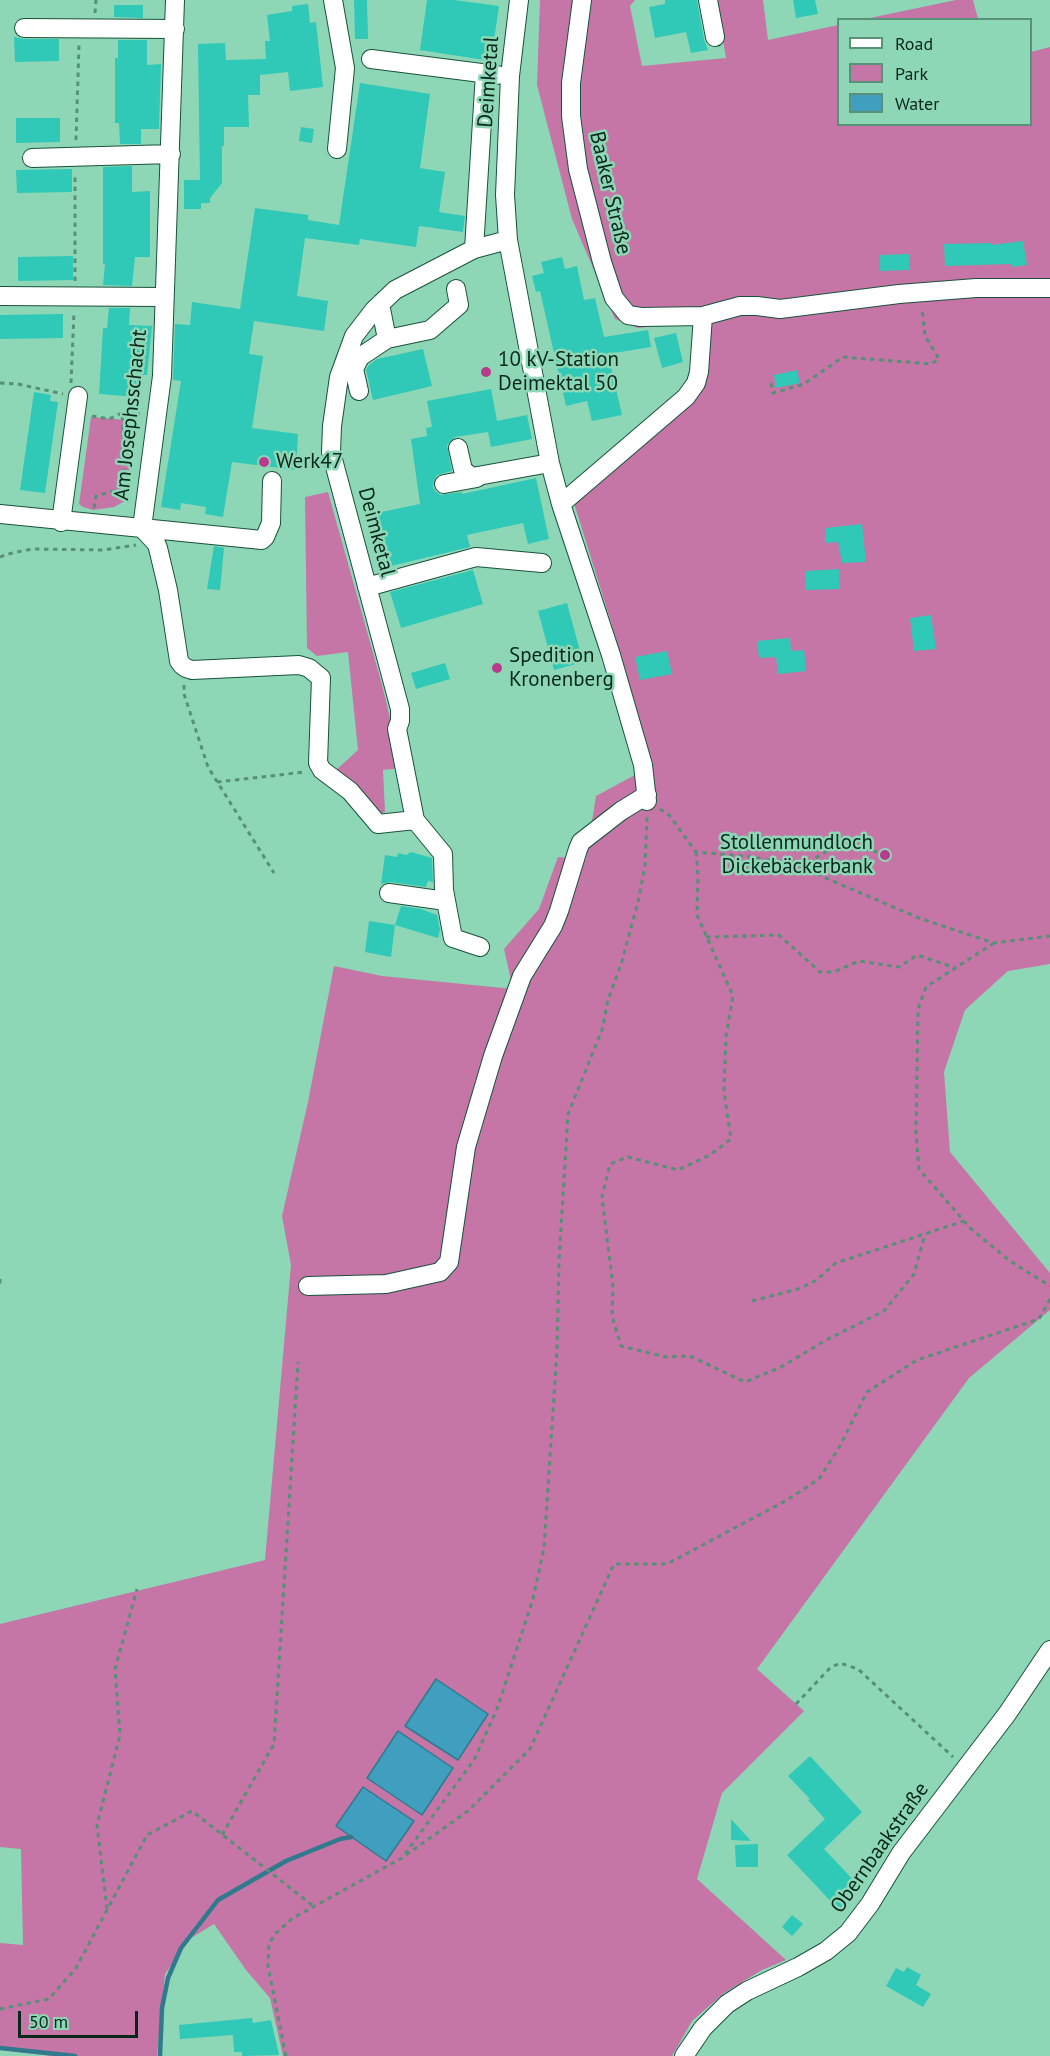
<!DOCTYPE html>
<meta charset="utf-8">
<style>
body{margin:0}
#map{position:relative;width:1050px;height:2056px;overflow:hidden;background:#8ed7b6;font-family:"PT Sans",sans-serif}
canvas{display:block}
.legend{position:absolute;left:837px;top:18px;width:195px;height:108px;box-sizing:border-box;background:#8ed7b6;border:2px solid #589178;margin:0;padding:8px 10px;list-style:none;font-size:18px;color:#08271b}
.legend li{display:flex;align-items:center;gap:12px;height:30px}
.legend b{width:30px;border:2px solid #589178}
.scale{position:absolute;left:18px;top:2011px;width:120px;height:27px;box-sizing:border-box;border:3px solid #08271b;border-top:0;padding-left:8px;font-size:18px;line-height:21px;white-space:nowrap;color:#08271b;-webkit-text-stroke:4px #8ed7b6;paint-order:stroke}
</style>
<div id="map">
<canvas width="1050" height="2056"></canvas>
<ul class="legend">
<li><b style="height:8px;background:#fff"></b>Road</li>
<li><b style="height:16px;background:#c575a6"></b>Park</li>
<li><b style="height:16px;background:#409ebe"></b>Water</li>
</ul>
<div class="scale">50 m</div>
</div>
<script>
const c = document.querySelector('canvas').getContext('2d');
c.lineJoin = 'round';
function fill(path, color) { c.fillStyle = color; c.fill(path, 'evenodd'); }
const shape = rows => new Path2D(rows.map(r => 'M' + r).join(''));
function trace(path, color, width, dash) { c.strokeStyle = color; c.lineWidth = width; c.lineCap = dash ? 'butt' : 'round'; c.setLineDash(dash || []); c.stroke(path); }
function write(font, color, halo, rows, align = 'center') {
  c.font = font + ' "PT Sans",sans-serif'; c.lineWidth = 5; c.setLineDash([]); c.textBaseline = 'middle'; c.strokeStyle = halo; c.fillStyle = color; for (const [text, x, y, turn = 0] of rows) {
    c.save(); c.translate(x, y); c.rotate((+turn || 0) * Math.PI / 180); c.textAlign = isNaN(turn) ? turn : align; if (halo) c.strokeText(text, 0, 0); c.fillText(text, 0, 0); c.restore();
  }
}
fill(shape([
 [540,0,635,0,630,6,642,66,726,58,716,0,763,0,768,40,838,25,838,124,1030,124,1031,52,1050,47,1050,964,1008,971,965,1010,944,1072,950,1152,1050,1273,1050,1310,969,1378,757,1669,804,1711,722,1793,697,1879,786,1960,762,1970,724,1993,692,2021,672,2056,283,2056,270,1998,246,1970,214,1924,191,1938,165,1974,157,2056,53,2056,0,2050,0,1943,23,1945,21,1849,0,1847,0,1624,265,1560,291,1265,282,1216,308,1102,334,966,382,976,513,989,504,949,539,909,558,857,586,859,596,796,646,769,619,648,574,503,695,399,710,329,681,323,638,328,615,319,572,219,537,85],
 [956,0,973,0,978,19,865,19],
 [91,417,126,420,135,429,125,501,114,507,93,510,83,507,79,504],
 [328,492,382,685,402,768,383,770,385,812,373,816,335,771,358,750,348,652,317,656,307,648,305,497]
]), '#c575a6');
const water = shape([
 [436,1679,488,1714,458,1760,405,1726,436,1679],
 [398,1731,453,1768,422,1815,367,1778,398,1731],
 [363,1787,414,1821,386,1861,336,1826,363,1787]
]);
fill(water, '#409ebe');
trace(water, '#2f7a8d', 1.5);
trace(shape([
 [0,2048,75,2056],
 [160,2056,162,2008,168,1978,181,1948,218,1900,286,1861,340,1839,351,1837]
]), '#2f7a8d', 4.5);
fill(shape([
 [354,0,367,0,368,39,355,39],
 [427,0,454,0,499,6,491,61,420,50],
 [665,0,697,0,704,39,708,50,691,53,686,32,655,38,649,7,665,4],
 [793,0,815,0,818,14,796,18],
 [308,4,310,23,316,22,323,87,290,91,288,72,260,75,260,95,248,95,249,127,224,127,224,146,222,146,222,183,210,198,210,203,201,203,201,209,184,209,184,180,200,180,198,44,225,43,226,60,266,59,265,41,270,41,267,15,292,11,292,6],
 [114,5,143,5,143,18,114,17],
 [14,37,24,39,59,39,59,61,15,62],
 [118,40,147,40,147,65,161,64,159,129,141,129,141,144,120,144,119,123,115,123,115,58,118,58],
 [360,83,430,94,420,168,445,172,439,212,465,216,463,232,419,226,416,247,360,239,359,245,305,238,297,296,328,301,324,331,254,321,249,354,263,356,252,428,298,434,296,470,232,462,223,517,205,514,206,507,181,503,180,510,161,507,181,381,173,380,175,324,190,325,192,302,240,309,255,208,308,215,308,220,339,225],
 [16,118,60,118,60,142,16,143],
 [301,127,314,129,312,143,299,141],
 [132,166,132,192,150,191,150,257,135,257,132,286,103,285,105,264,103,264,103,167],
 [72,169,72,192,17,193,16,170],
 [1023,241,1027,265,1011,267,1011,264,945,266,944,244,991,243,991,245],
 [909,254,909,270,880,271,880,255],
 [73,256,73,280,18,281,18,257],
 [562,257,565,269,577,266,584,300,595,298,604,337,648,330,651,347,608,354,622,415,592,421,587,401,566,406,540,291,536,292,532,276,544,273,541,262],
 [109,308,130,308,129,325,152,326,147,375,142,375,138,397,99,394,103,328,107,328],
 [63,314,63,338,0,339,0,315],
 [676,333,683,362,662,368,654,338],
 [423,349,432,386,373,400,366,370,369,365,377,359],
 [797,370,800,383,776,388,774,375],
 [491,389,497,421,527,415,532,439,491,447,488,432,455,437,447,445,452,471,437,475,434,480,433,487,436,492,441,495,462,492,462,494,536,478,549,539,528,544,523,523,467,535,470,547,379,569,367,515,420,504,411,439,427,436,426,428,432,427,427,401],
 [34,392,51,395,50,401,58,402,45,493,20,490],
 [862,524,866,562,842,563,838,542,826,543,825,528],
 [214,546,224,548,220,590,207,589],
 [839,569,840,589,806,590,806,571],
 [473,570,483,604,401,628,390,592],
 [567,603,583,662,554,670,538,611],
 [931,615,936,649,914,651,910,618],
 [790,638,791,651,804,650,806,671,778,674,776,657,759,658,757,641],
 [667,651,672,674,640,680,635,657],
 [445,663,450,679,416,689,411,673],
 [411,852,432,858,433,882,428,881,426,887,391,882,381,884,385,855,397,857,398,853,406,855],
 [401,906,421,909,437,915,440,930,438,938,395,925],
 [369,921,395,925,391,957,365,952],
 [810,1756,862,1812,824,1849,861,1888,839,1910,787,1855,825,1819,808,1800,810,1799,788,1776],
 [731,1819,751,1841,731,1840],
 [758,1844,758,1867,736,1867,735,1845],
 [792,1915,803,1924,792,1936,782,1927],
 [907,1967,921,1975,916,1985,931,1994,923,2007,886,1986,896,1968,904,1972],
 [252,2018,253,2023,271,2020,279,2055,242,2056,242,2052,234,2052,233,2035,180,2039,179,2025]
]), '#30c8b7');
const minor = shape([
 [333,0,345,68,337,149],
 [519,0,510,76,505,195,508,240,550,463,561,504,611,655,643,765,647,801],
 [582,0,571,83,571,116,578,169,602,262,614,298,628,315,641,317,703,316,740,306,757,306,780,309,899,294,976,288,1050,288],
 [708,0,715,37],
 [24,28,175,29],
 [371,59,497,75],
 [32,158,171,154],
 [474,249,485,73],
 [0,296,164,297],
 [387,339,430,330,459,305,456,289],
 [359,391,354,369,360,357,387,339,380,304],
 [458,448,463,470,472,477,550,463],
 [444,484,477,478],
 [561,504,686,397,696,383,699,372,703,316],
 [0,514,142,528,162,376,175,0],
 [61,522,78,396],
 [142,528,156,543,158,548,168,590,179,661,182,665,186,668,192,670,299,665,309,668,321,678,318,763,322,770,350,791,378,824,415,820],
 [142,528,262,540,265,537,271,523,272,481],
 [367,587,476,557,542,563],
 [389,893,446,901],
 [480,947,453,938,444,890,443,854,415,820,397,729,400,721,400,709,331,452,332,426,339,377,354,336,374,310,395,290,474,249,508,240],
 [308,1286,386,1284,440,1272,449,1262,466,1147,493,1056,522,976,553,926,559,911,578,849,581,842,621,811,647,795],
 [684,2056,703,2028,727,2004,747,1991,798,1967,826,1951,848,1933,870,1904,901,1853,1007,1714,1050,1650]
]);
trace(minor, '#19523c', 20);
trace(shape([
 [95,13,96,0],
 [76,140,79,45],
 [75,281,75,174],
 [0,383,18,384,63,394],
 [71,383,74,312],
 [771,383,773,393,804,384,843,357,931,364,939,359,925,336,922,309],
 [92,416,109,419,122,413,141,414],
 [94,508,96,496,121,489,128,445,123,432,122,413],
 [0,557,8,554,32,549,103,550,136,545],
 [184,685,184,694,208,767,274,873],
 [217,782,305,772],
 [660,809,669,815,696,852,753,857,800,867,919,918,994,943,1050,936],
 [696,852,698,876,697,915,733,996,726,1036,724,1091,731,1139,710,1155,678,1170,628,1157,610,1164,602,1197,613,1286,612,1316,621,1346,666,1357,690,1356,745,1382,781,1367,828,1339,884,1311,914,1274,925,1234],
 [800,867,841,843,877,852],
 [706,937,779,935,820,972,834,972,859,961,899,967,917,955,956,968],
 [994,943,926,987,918,1009,916,1133,919,1169,970,1228,1010,1261,1050,1286],
 [0,1279,0,1287],
 [752,1301,798,1289,815,1281,836,1263,964,1221],
 [796,1704,830,1668,840,1663,858,1669,953,1757],
 [222,1835,274,1744,298,1362],
 [406,1855,468,1811,530,1749,614,1564,667,1564,787,1500,819,1479,840,1446,867,1392,917,1360,1039,1319,1050,1299],
 [107,1909,97,1825,120,1735,115,1669,137,1589],
 [0,2009,49,1999,76,1968,147,1835,192,1811,312,1905],
 [286,2056,268,1966,269,1944,274,1935,293,1918,402,1858,474,1760,497,1709,533,1599,544,1548,557,1350,559,1261,568,1114,602,1030,608,1000,622,961,638,902,645,866,647,817]
]), '#589077', 3, [4.5, 4.5]);
trace(minor, '#fff', 18);
for (const [x, y, r, color] of [
 [486,372,6,"#b63b8d"],
 [264,462,6,"#b63b8d"],
 [497,668,6,"#b63b8d"],
 [885,855,6,"#b63b8d"]
]) { const dot = new Path2D(); dot.arc(x, y, r, 0, 2 * Math.PI); c.fillStyle = color; c.fill(dot); trace(dot, '#8ed7b6', 2); }
write('21px', '#08271b', '#8ed7b6', [
 ["Deimketal",489,82,-86],
 ["Baaker Straße",610,193,77],
 ["Am Josephsschacht",131,415,-84],
 ["Deimketal",376,532,75],
 ["Obernbaakstraße",880,1848,-55]
]);
write('21px', '#08271b', '#8ed7b6', [
 ["10 kV-Station",498,360],
 ["Deimektal 50",498,384],
 ["Werk47",276,462],
 ["Spedition",509,656],
 ["Kronenberg",509,680],
 ["Stollenmundloch",873,843,"right"],
 ["Dickebäckerbank",873,867,"right"]
], 'left');
</script>
